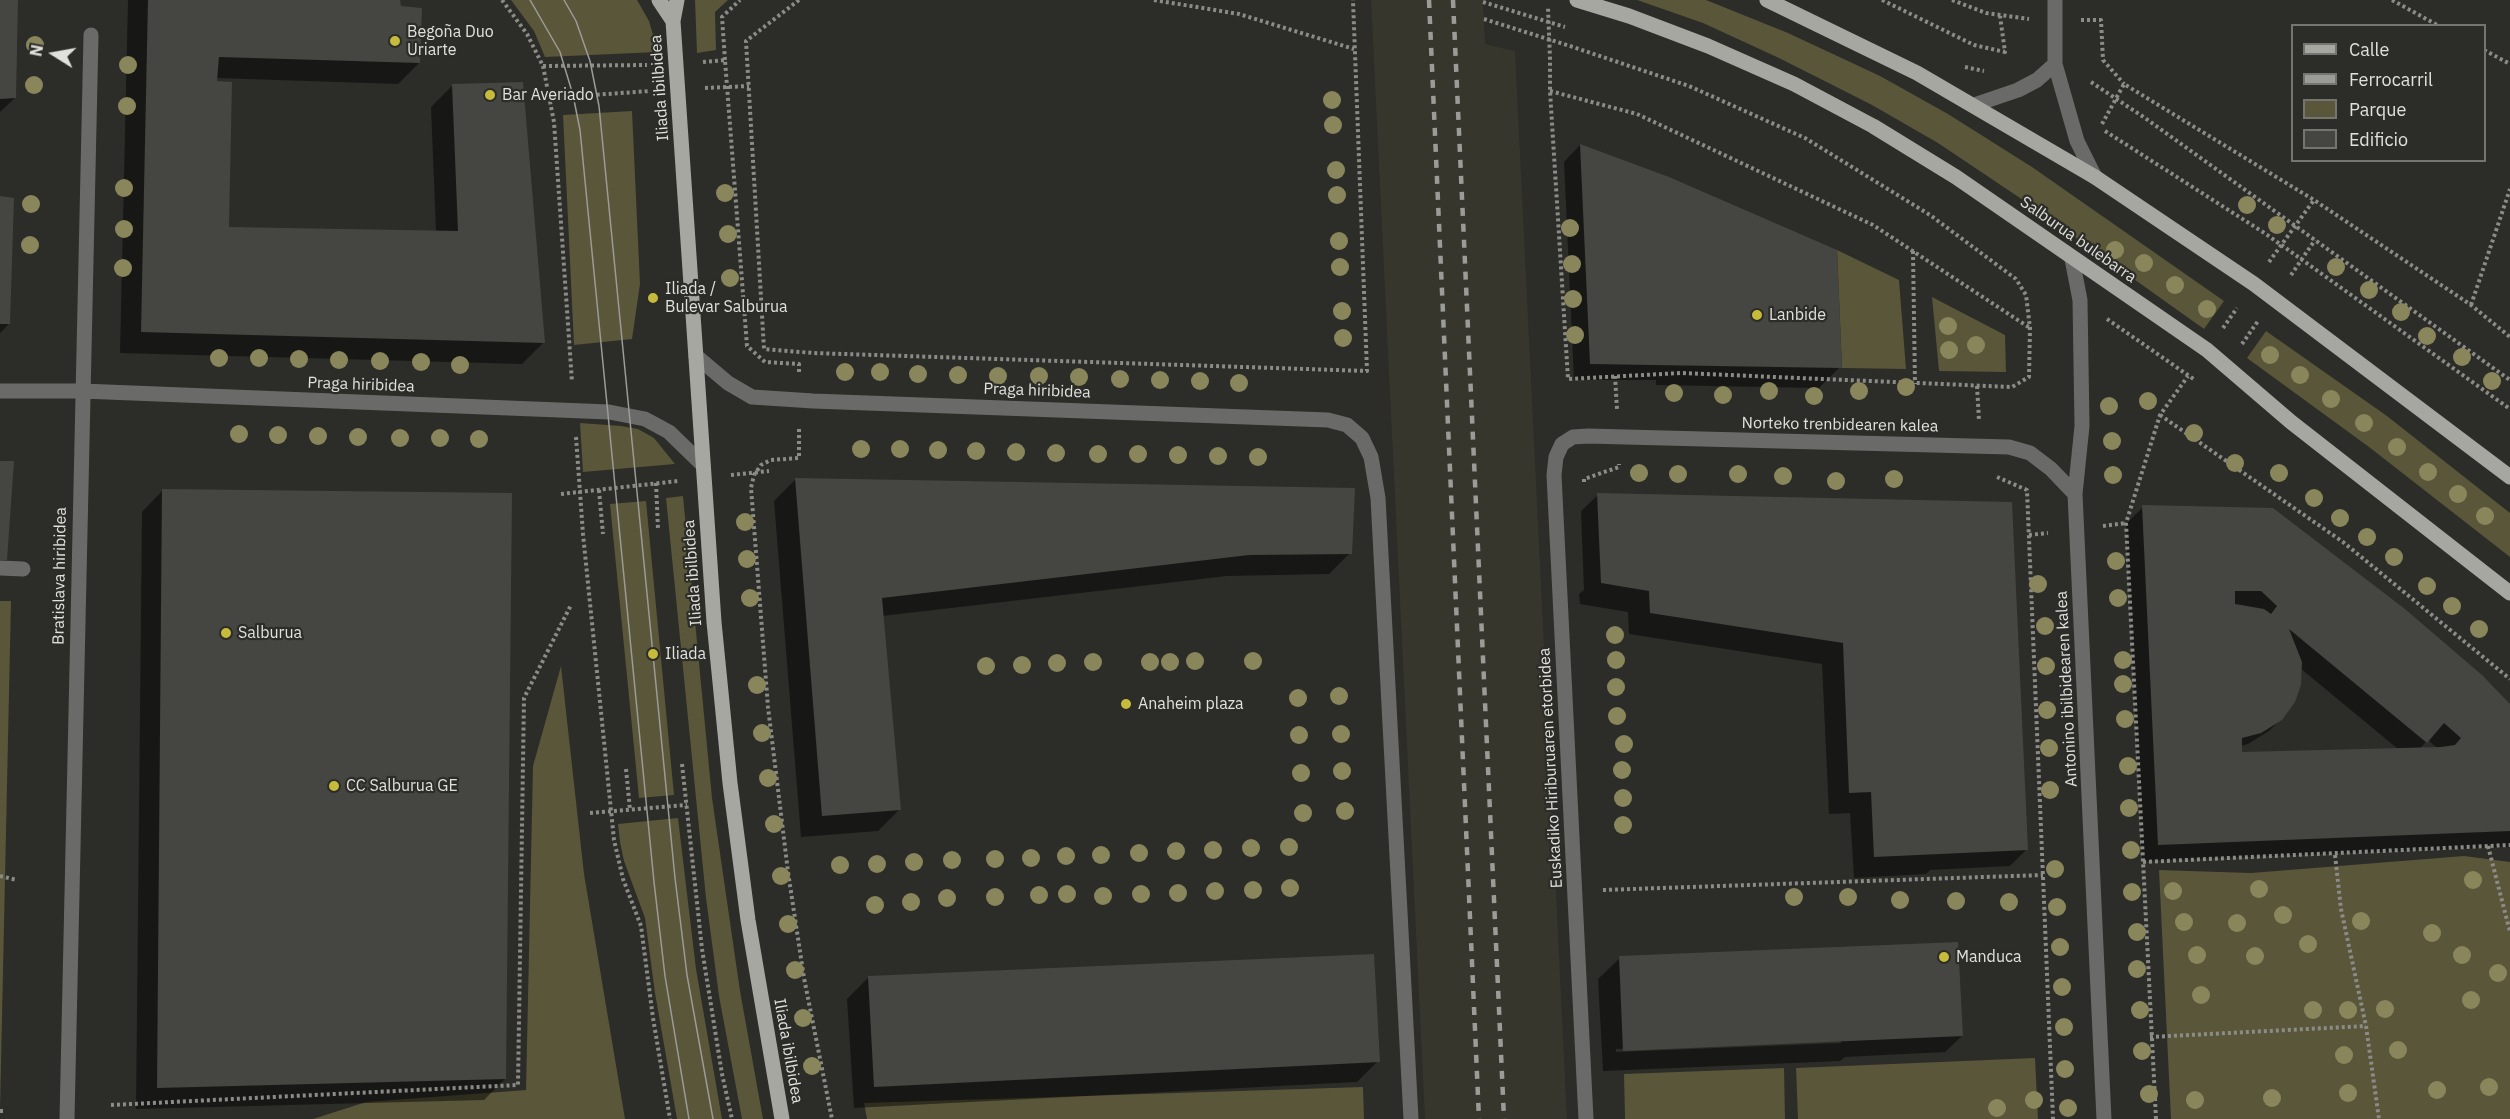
<!DOCTYPE html>
<meta charset="utf-8">
<style>
body{margin:0}
#map{position:relative;width:2510px;height:1119px;overflow:hidden;background:#2c2c28;font-family:"IBM Plex Sans",sans-serif}
canvas{display:block}
.legend{position:absolute;left:2291px;top:24px;width:195px;height:138px;box-sizing:border-box;background:#2c2c28;border:2px solid #747470;margin:0;padding:8px 10px;list-style:none;font-size:18px;color:#e0e0dd}
.legend li{display:flex;align-items:center;gap:12px;height:30px}
.legend b{width:30px;border:2px solid #747470}
.north{position:absolute;left:24px;top:24px;width:60px;height:60px;-webkit-text-stroke:4px #2c2c28;paint-order:stroke;rotate:281deg;font-size:16px;font-weight:700;line-height:24px;text-align:center;color:#e0e0dd}
.north::after{content:'';display:block;margin:auto;width:21px;height:27px;background:#e0e0dd;clip-path:polygon(50% 0,100% 100%,50% 72%,0 100%)}
</style>
<div id="map">
<canvas width="2510" height="1119"></canvas>
<ul class="legend">
<li><b style="height:8px;background:#a7a7a2"></b>Calle</li>
<li><b style="height:8px;background:#9b9b98"></b>Ferrocarril</li>
<li><b style="height:16px;background:#595639"></b>Parque</li>
<li><b style="height:16px;background:#454541"></b>Edificio</li>
</ul>
<div class="north">N</div>
</div>
<script>
const c = document.querySelector('canvas').getContext('2d');
c.lineJoin = 'round';
function fill(path, color) { c.fillStyle = color; c.fill(path, 'evenodd'); }
const shape = rows => new Path2D(rows.map(r => 'M' + r).join(''));
function trace(path, color, width, dash) { c.strokeStyle = color; c.lineWidth = width; c.lineCap = dash ? 'butt' : 'round'; c.setLineDash(dash || []); c.stroke(path); }
function write(font, color, halo, rows, align = 'center') {
  c.font = font + ' "IBM Plex Sans",sans-serif'; c.lineWidth = 4.5; c.setLineDash([]); c.textBaseline = 'middle'; c.strokeStyle = halo; c.fillStyle = color; for (const [text, x, y, turn = 0] of rows) {
    c.save(); c.translate(x, y); c.rotate((+turn || 0) * Math.PI / 180); c.textAlign = isNaN(turn) ? turn : align; if (halo) c.strokeText(text, 0, 0); c.fillText(text, 0, 0); c.restore();
  }
}
fill(shape([
 [1371,0,1483,0,1485,44,1515,51,1567,1119,1425,1119]
]), '#36362c');
fill(shape([
 [511,0,637,0,649,21,658,52,545,57,534,31],
 [695,0,728,0,715,12,716,50,697,53],
 [1637,0,1706,0,1788,33,1880,76,1948,114,2032,167,2224,301,2204,329,2020,198,1938,143,1872,105,1779,58,1703,23],
 [632,111,640,284,632,339,574,345,563,115],
 [1837,250,1899,280,1906,369,1842,368],
 [1932,297,2005,335,2006,372,1939,371],
 [2266,331,2387,416,2510,513,2510,557,2369,447,2247,358],
 [580,423,621,426,638,429,654,438,675,464,583,472],
 [683,496,712,798,740,991,763,1119,742,1119,719,996,706,898,666,498],
 [646,501,674,795,639,798,610,504],
 [0,601,11,601,0,1110],
 [561,666,584,874,625,1119,313,1119,366,1102,526,1090,533,766],
 [678,818,696,969,722,1119,677,1119,655,993,645,918,624,861,620,842,618,824],
 [2464,856,2510,862,2510,1119,2171,1119,2159,870,2251,873],
 [2035,1058,2038,1119,1798,1119,1796,1068],
 [1784,1068,1785,1119,1625,1119,1624,1074],
 [1363,1087,1364,1119,867,1119,864,1103]
]), '#595639');
fill(shape([
 [0,0,17,0,15,98,0,112],
 [128,0,399,0,419,63,398,84,216,78,227,228,436,232,431,107,452,86,543,343,522,364,120,353],
 [1580,145,1840,367,1819,388,1656,385,1656,380,1574,380,1564,162],
 [0,198,9,324,0,333],
 [795,480,1354,489,1350,553,1329,574,1227,576,882,616,899,810,878,831,801,837,774,501],
 [163,490,505,1079,484,1100,136,1109,142,512],
 [1598,495,2010,503,2027,849,2010,866,1930,870,1926,874,1854,878,1850,813,1829,814,1822,664,1629,634,1628,612,1580,604,1579,594,1584,590,1581,511],
 [2143,507,2510,706,2510,847,2142,861,2126,524],
 [2300,668,2398,749,2240,754,2240,746,2248,744,2269,731,2281,719],
 [2428,740,2437,748,2419,749],
 [1620,958,1962,1036,1945,1052,1845,1057,1840,1061,1603,1071,1598,979],
 [1841,1040,1841,1043,1616,1052,1616,1049],
 [868,978,1378,1061,1357,1082,854,1108,847,999]
]), '#0007');
fill(shape([
 [0,0,18,0,16,98,0,99],
 [148,0,400,0,401,6,422,8,420,63,219,57,217,81,232,82,229,227,458,231,452,84,523,82,545,343,141,332],
 [1580,144,1669,177,1837,250,1842,368,1590,364],
 [0,196,14,198,10,324,0,324],
 [0,461,14,461,7,560,0,560],
 [795,478,1355,488,1352,554,1249,555,882,598,901,810,822,816],
 [162,489,512,493,506,1079,157,1088],
 [1597,493,2012,502,2028,850,1874,857,1871,792,1849,793,1843,643,1650,613,1649,591,1601,583],
 [2142,505,2273,508,2405,609,2482,675,2510,704,2510,831,2158,845],
 [2235,591,2261,591,2277,606,2271,614,2264,609,2235,604],
 [2289,629,2427,743,2444,723,2461,738,2455,745,2441,747,2242,752,2242,738,2261,733,2282,720,2295,702,2301,685,2302,662],
 [1958,942,1963,1036,1623,1051,1619,956],
 [1374,954,1380,1062,874,1087,868,976]
]), '#454541');
trace(shape([
 [502,0,527,34,543,66,647,65],
 [799,0,746,41,764,349,813,353,1367,371,1353,0],
 [1154,0,1239,14,1354,49],
 [1882,0,1974,45,2005,52,2000,16],
 [1952,0,1986,13,2029,19],
 [2392,0,2439,26],
 [1483,2,1565,27],
 [1484,19,1570,46,1689,86,1805,138,1930,215,2016,279,2026,295,2030,328,2029,377,2012,387,1681,373,1568,379,1550,91,1550,59,1548,7],
 [2081,20,2101,20,2103,60,2124,84],
 [2484,50,2510,64],
 [725,60,722,17,740,0],
 [703,62,725,60,747,346,765,362,799,364,799,373],
 [543,66,554,122,572,382],
 [1965,67,1984,71],
 [2091,82,2145,118,2510,380],
 [705,88,749,86],
 [1550,91,1637,114,1873,225,2030,328],
 [537,96,550,98,650,91],
 [2102,124,2124,84,2314,200,2471,305,2510,337],
 [2105,131,2266,234,2510,409],
 [1913,251,1915,384],
 [2269,262,2314,200],
 [2291,275,2315,240],
 [2471,305,2510,189],
 [2107,319,2195,380],
 [2223,328,2237,308],
 [2242,344,2258,321],
 [1615,376,1617,409],
 [1977,386,1979,420],
 [2160,415,2343,542,2510,679],
 [799,429,799,458,771,460,761,465,754,475,751,488,768,707,788,872,804,978,832,1119],
 [576,437,583,534,614,840,623,879,641,926,653,1018,670,1119],
 [731,475,769,471],
 [1997,477,2027,490,2053,1119],
 [1584,482,1584,479,1619,467,1619,464],
 [656,483,658,529],
 [599,490,603,534],
 [561,494,678,481],
 [2103,526,2126,523],
 [2029,535,2048,533],
 [682,764,702,949,722,1074,732,1119],
 [626,769,630,810],
 [590,813,687,805],
 [2488,846,2510,932],
 [2335,855,2341,909,2366,1026,2379,1119],
 [2143,862,2510,845],
 [0,876,17,880],
 [1603,890,2043,875],
 [2150,1037,2366,1026],
 [111,1105,518,1085,524,698,571,605],
 [0,1111,6,1111],
 [2156,1119,2126,523,2160,415,2188,376]
]), '#8b8b87', 4, [3, 3]);
trace(shape([
 [2055,0,2055,64,2077,141,2095,177],
 [1974,105,2018,90,2037,80,2055,64],
 [2072,259,2080,300,2082,426,2075,494,2104,1119],
 [696,356,728,383,752,397,813,401,1328,420,1347,425,1362,438,1371,457,1378,498,1411,1119],
 [0,391,82,391,609,412,645,419,669,432,703,465],
 [0,568,23,569],
 [67,1119,91,35],
 [1586,1119,1554,475,1556,457,1562,444,1573,437,1588,436,2009,447,2030,453,2051,469,2075,494]
]), '#6a6a68', 15);
trace(shape([
 [659,0,673,21],
 [677,0,673,21,714,622,730,783,748,920,782,1119],
 [1577,0,1629,16,1708,46,1794,84,1873,126,1956,177,2207,350,2291,422,2510,593],
 [1767,0,1917,73,2095,177,2254,284,2510,477]
]), '#a7a7a2', 15);
trace(shape([
 [530,0,560,52,573,95,580,130,654,882,665,976,689,1119],
 [564,0,576,21,590,61,599,106,675,878,687,975,713,1119]
]), '#9b9b98', 1.5);
trace(shape([
 [1429,0,1479,1119],
 [1453,0,1504,1119]
]), '#9b9b98', 4.5, [8, 8]);
c.fillStyle = '#8a865c';
for (const [x, y] of [
 [35,45],
 [128,65],
 [34,85],
 [1332,100],
 [127,106],
 [1333,125],
 [1336,170],
 [124,188],
 [725,193],
 [1337,195],
 [31,204],
 [2247,205],
 [2277,225],
 [1570,228],
 [124,229],
 [728,234],
 [1339,241],
 [30,245],
 [2115,250],
 [2144,263],
 [1572,264],
 [1340,267],
 [2336,267],
 [123,268],
 [730,278],
 [2175,285],
 [2369,290],
 [1573,299],
 [2207,309],
 [1342,311],
 [2401,312],
 [1948,326],
 [1575,335],
 [2427,336],
 [1343,338],
 [1976,345],
 [1949,350],
 [2270,355],
 [2462,357],
 [219,358],
 [259,358],
 [299,359],
 [339,360],
 [380,361],
 [421,362],
 [460,365],
 [845,372],
 [880,372],
 [918,374],
 [958,375],
 [2300,375],
 [998,376],
 [1039,376],
 [1079,377],
 [1120,379],
 [1160,380],
 [1200,381],
 [2492,381],
 [1239,383],
 [1906,387],
 [1769,391],
 [1859,391],
 [1674,393],
 [1723,395],
 [1814,396],
 [2331,399],
 [2148,401],
 [2109,406],
 [2364,423],
 [2194,433],
 [239,434],
 [278,435],
 [318,436],
 [358,437],
 [400,438],
 [440,438],
 [479,439],
 [2112,441],
 [2397,447],
 [861,449],
 [900,449],
 [938,450],
 [976,451],
 [1016,452],
 [1056,453],
 [1098,454],
 [1138,454],
 [1178,455],
 [1218,456],
 [1258,457],
 [2235,463],
 [2428,472],
 [1639,473],
 [2279,473],
 [1678,474],
 [1738,474],
 [2113,475],
 [1783,476],
 [1894,479],
 [1836,481],
 [2458,494],
 [2314,498],
 [2485,516],
 [2340,518],
 [745,522],
 [2367,537],
 [2394,557],
 [747,559],
 [2116,561],
 [2038,584],
 [2427,586],
 [750,598],
 [2118,598],
 [2452,606],
 [2045,626],
 [2479,629],
 [1615,635],
 [1616,660],
 [2123,660],
 [1195,661],
 [1253,661],
 [1093,662],
 [1150,662],
 [1170,662],
 [1057,663],
 [1022,665],
 [986,666],
 [2046,666],
 [2123,684],
 [757,685],
 [1616,687],
 [1339,696],
 [1298,698],
 [2047,710],
 [1617,716],
 [2125,719],
 [762,733],
 [1341,734],
 [1299,735],
 [1624,744],
 [2049,748],
 [2128,766],
 [1622,770],
 [1342,771],
 [1301,773],
 [768,778],
 [2050,790],
 [1623,798],
 [2129,808],
 [1345,811],
 [1303,813],
 [774,824],
 [1623,825],
 [1289,847],
 [1251,848],
 [1213,850],
 [2131,850],
 [1176,851],
 [1139,853],
 [1101,855],
 [1066,856],
 [1031,858],
 [995,859],
 [952,860],
 [914,862],
 [877,864],
 [840,865],
 [2055,869],
 [781,876],
 [2473,880],
 [1290,888],
 [2259,889],
 [1253,890],
 [1215,891],
 [2173,891],
 [2132,892],
 [1178,893],
 [1067,894],
 [1141,894],
 [1039,895],
 [1103,896],
 [995,897],
 [1794,897],
 [1848,897],
 [947,898],
 [1900,900],
 [1956,901],
 [911,902],
 [2009,902],
 [875,905],
 [2057,907],
 [2283,915],
 [2361,921],
 [2184,922],
 [2237,923],
 [788,924],
 [2137,932],
 [2432,933],
 [2308,944],
 [2060,947],
 [2197,955],
 [2462,955],
 [2255,956],
 [2137,969],
 [795,970],
 [2498,973],
 [2062,987],
 [2201,995],
 [2471,1000],
 [2385,1009],
 [2140,1010],
 [2313,1010],
 [2348,1010],
 [803,1018],
 [2064,1027],
 [2398,1050],
 [2142,1051],
 [2344,1055],
 [812,1066],
 [2065,1069],
 [2489,1087],
 [2437,1090],
 [2348,1093],
 [2149,1094],
 [2272,1098],
 [2034,1100],
 [2195,1100],
 [1997,1108],
 [2068,1108]
]) { c.beginPath(); c.arc(x, y, 9, 0, 2 * Math.PI); c.fill(); }
for (const [x, y, r, color] of [
 [395,41,6,"#c7bb3c"],
 [490,95,6,"#c7bb3c"],
 [653,298,6,"#c7bb3c"],
 [1757,315,6,"#c7bb3c"],
 [226,633,6,"#c7bb3c"],
 [653,654,6,"#c7bb3c"],
 [1126,704,6,"#c7bb3c"],
 [334,786,6,"#c7bb3c"],
 [1944,957,6,"#c7bb3c"]
]) { const dot = new Path2D(); dot.arc(x, y, r, 0, 2 * Math.PI); c.fillStyle = color; c.fill(dot); trace(dot, '#2c2c28', 2); }
write('16px', '#e0e0dd', '#2c2c28', [
 ["Begoña Duo",407,32],
 ["Uriarte",407,50],
 ["Bar Averiado",502,95],
 ["Iliada /",665,289],
 ["Bulevar Salburua",665,307],
 ["Lanbide",1769,315],
 ["Salburua",238,633],
 ["Iliada",665,654],
 ["Anaheim plaza",1138,704],
 ["CC Salburua GE",346,786],
 ["Manduca",1956,957]
], 'left');
write('16px', '#e0e0dd', '#2c2c28', [
 ["Iliada ibilbidea",660,88,-94],
 ["Salburua bulebarra",2078,240,35],
 ["Praga hiribidea",361,385,2],
 ["Praga hiribidea",1037,391,2],
 ["Norteko trenbidearen kalea",1840,425,1],
 ["Iliada ibilbidea",693,573,-94],
 ["Bratislava hiribidea",60,576,-89],
 ["Antonino ibilbidearen kalea",2067,689,-93],
 ["Euskadiko Hiriburuaren etorbidea",1551,768,-93],
 ["Iliada ibilbidea",788,1051,80]
]);
</script>
